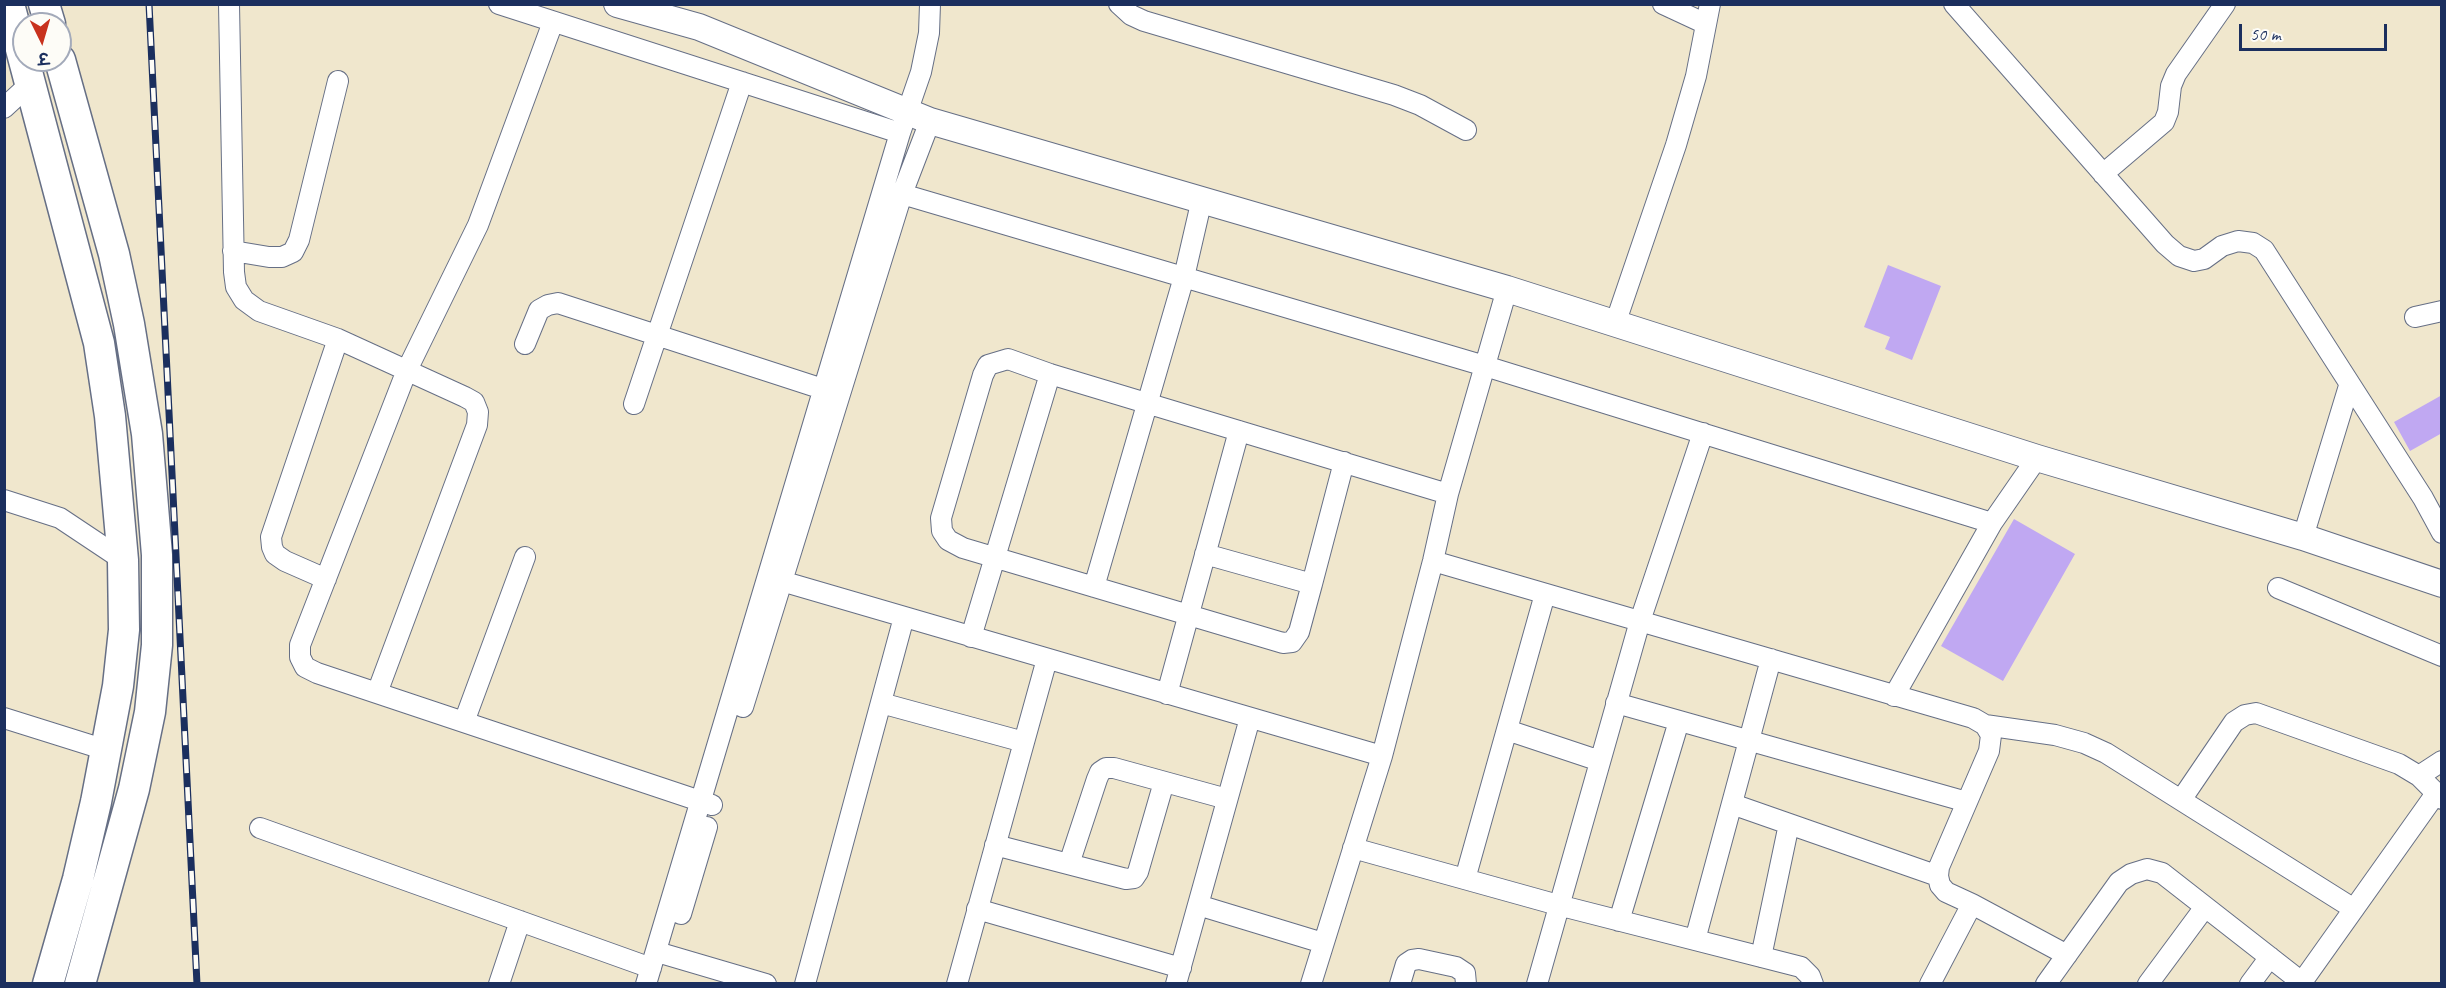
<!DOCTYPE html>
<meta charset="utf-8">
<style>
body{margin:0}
#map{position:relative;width:2446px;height:988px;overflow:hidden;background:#f0e7cd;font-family:Caveat,"Playpen Sans Deva",sans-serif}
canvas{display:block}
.frame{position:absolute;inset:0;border:6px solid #1b2f5e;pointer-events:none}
.north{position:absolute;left:12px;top:12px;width:60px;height:60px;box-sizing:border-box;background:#fdfcf7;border:2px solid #a3aaba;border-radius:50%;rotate:175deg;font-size:16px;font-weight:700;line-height:24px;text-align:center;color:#1b2f5e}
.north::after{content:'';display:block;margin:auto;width:21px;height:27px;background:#c8321e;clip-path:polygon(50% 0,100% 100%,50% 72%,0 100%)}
.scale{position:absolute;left:2239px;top:24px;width:148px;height:27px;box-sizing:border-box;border:3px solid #1b2f5e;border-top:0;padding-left:8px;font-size:18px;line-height:21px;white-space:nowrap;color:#1b2f5e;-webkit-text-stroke:4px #fdfcf7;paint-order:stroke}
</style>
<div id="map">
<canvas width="2446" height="988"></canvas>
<div class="frame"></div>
<div class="north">उ</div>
<div class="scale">50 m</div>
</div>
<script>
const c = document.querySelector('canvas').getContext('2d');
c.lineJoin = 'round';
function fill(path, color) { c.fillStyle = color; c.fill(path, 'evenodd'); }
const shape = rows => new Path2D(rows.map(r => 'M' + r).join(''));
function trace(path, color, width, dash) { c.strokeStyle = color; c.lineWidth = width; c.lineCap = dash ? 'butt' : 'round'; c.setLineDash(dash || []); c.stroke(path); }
fill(shape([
 [1888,265,1941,286,1912,360,1885,349,1890,337,1864,327],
 [2442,395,2442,433,2410,451,2394,422],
 [2014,519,2075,554,2003,681,1941,646]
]), '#c0a8f2');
const minor = shape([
 [229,4,234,272,236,287,244,300,259,311,338,339,465,397,474,402,478,412,477,425,377,693],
 [499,4,900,133],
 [1119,4,1131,15,1144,21,1394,95,1420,105,1466,130],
 [1663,4,1706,24],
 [1954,4,2165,244,2179,256,2194,261,2204,259,2222,246,2238,241,2253,243,2264,250,2423,498,2442,533],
 [553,22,478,225,407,370,300,645,300,657,305,667,317,673,712,805],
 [4,108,30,84],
 [2103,174,2164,122,2168,112,2171,86,2176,74,2225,4],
 [902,194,1485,366,1992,523],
 [233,251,269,257,282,257,293,252,299,240,338,81],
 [2415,317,2442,311],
 [1615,324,1676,145,1696,76,1710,4],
 [525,344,539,310,548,305,558,303,835,393],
 [634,404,742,82],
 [4,500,60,518,123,560],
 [2303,537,2349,386],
 [1205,554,1312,584,1344,462],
 [1433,561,1973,718,1985,725,1991,735,1989,751,1939,867,1938,876,1940,885,1946,892,1972,904,1930,984],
 [771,578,1382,756],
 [326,579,285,561,275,554,272,547,271,537,338,339],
 [1312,584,1299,632,1292,642,1283,643,963,548,948,540,942,531,941,518,983,375,988,365,1008,359,1050,374,1448,494],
 [1094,587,1184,277,1202,199],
 [2278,588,2442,656],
 [971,637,1050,374],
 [1167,694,1239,431],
 [1894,696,1992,523,2037,458],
 [881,703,1024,742],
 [1616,703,1967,802],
 [743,707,902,194,930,121],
 [4,718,106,750],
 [464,722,525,557],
 [1985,725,2055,735,2084,743,2106,753,2354,909],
 [1507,730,1600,761],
 [2419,776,2442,761],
 [2181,800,2234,722,2245,715,2256,713,2399,764,2419,776,2442,799],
 [1732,804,1938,876],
 [260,828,651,968],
 [995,845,1126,879,1134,878,1138,872,1164,782],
 [1353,848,1558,905,1801,967,1810,976,1813,984],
 [1069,864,1097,779,1100,772,1106,768,1114,768,1227,799],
 [1465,879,1545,594],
 [1972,904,2067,955],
 [1198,905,1323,943],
 [977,909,1181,968],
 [681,914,707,827],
 [1619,921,1679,721],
 [1695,940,1771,659],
 [657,952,766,984],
 [1761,957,1789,824],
 [2302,982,2437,792],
 [499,984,520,921],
 [646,984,900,133,921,72,929,33,930,4],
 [805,984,904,617],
 [957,984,1047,659],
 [1176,984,1250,718],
 [1311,984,1382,756,1433,561,1448,494,1507,289],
 [1400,984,1406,964,1412,960,1419,959,1456,967,1465,973,1466,984],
 [1537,984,1640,621,1703,433],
 [2046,984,2119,882,2131,874,2147,869,2162,873,2304,984],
 [2148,984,2205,907],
 [2250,984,2270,957]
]);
const major = shape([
 [617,4,699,27,930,121,1507,289,2037,458,2303,537,2442,584]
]);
const highway = shape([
 [9,4,99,343,110,416,123,560,124,630,118,686,96,802,78,879,48,984],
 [44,4,50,24],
 [60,60,114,254,129,324,147,434,157,555,157,645,150,712,134,789,80,984]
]);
trace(minor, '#666f85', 22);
trace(major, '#666f85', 28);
trace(highway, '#666f85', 33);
trace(minor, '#fff', 20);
trace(major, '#fff', 26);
trace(highway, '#fff', 30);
const rail = shape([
 [149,4,197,984]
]);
trace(rail, '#1b2f5e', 7);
trace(rail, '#fdfcf7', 4.5, [14]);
</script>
